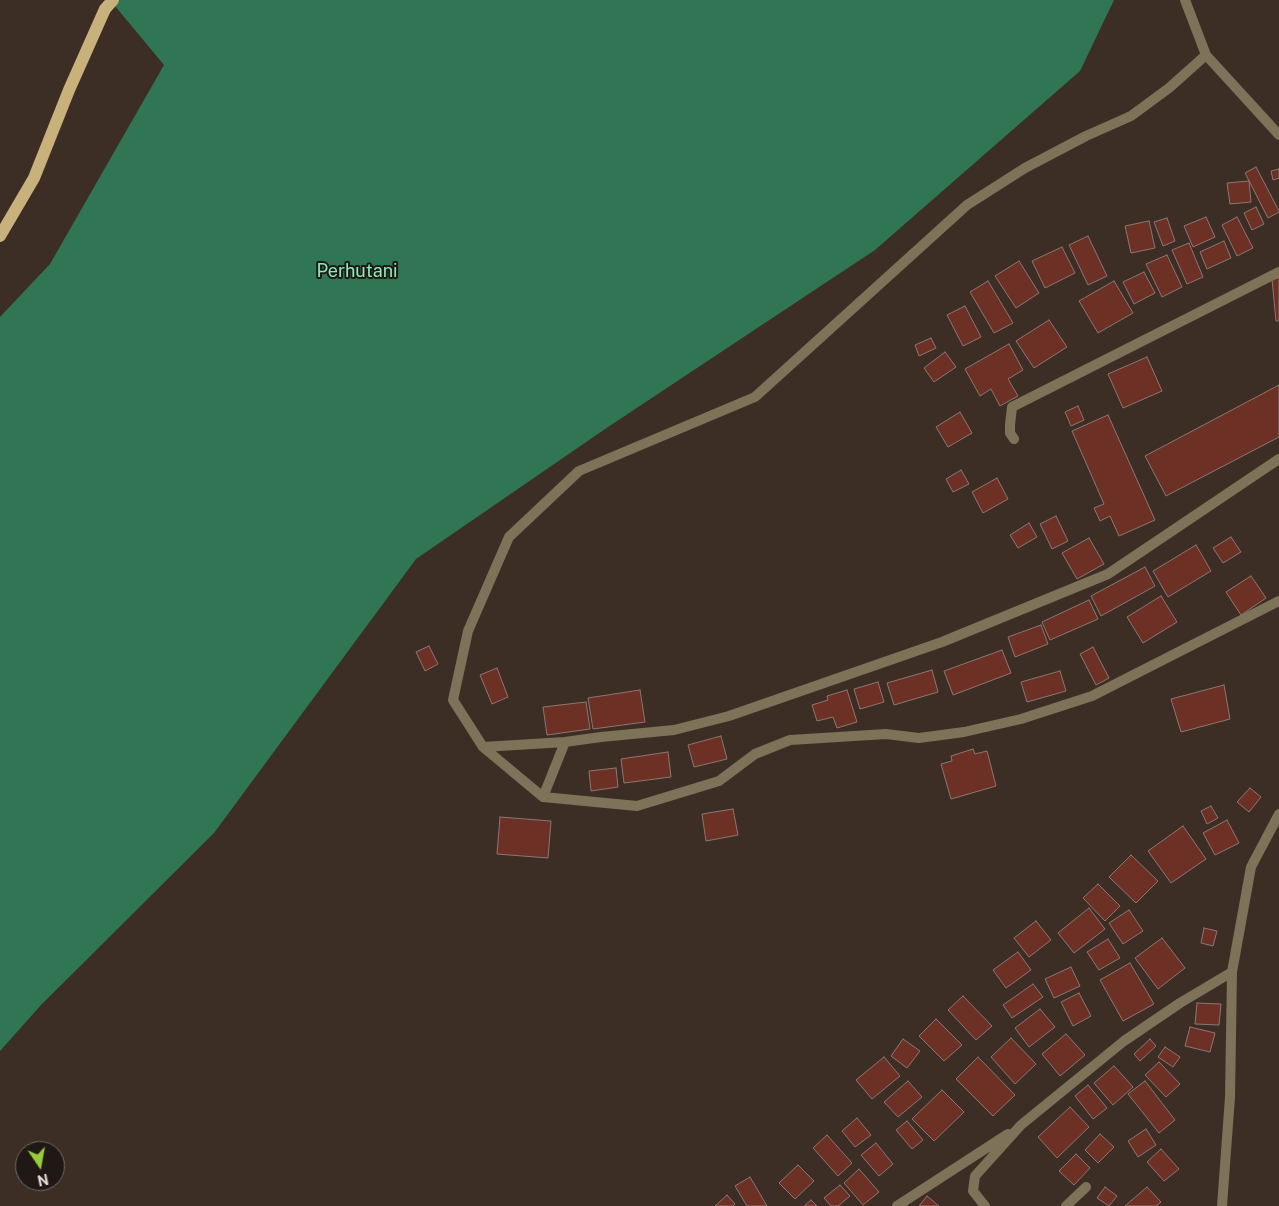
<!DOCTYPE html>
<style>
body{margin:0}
#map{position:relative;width:1279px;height:1206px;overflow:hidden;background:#3d2e25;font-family:"Public Sans",sans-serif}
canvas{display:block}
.north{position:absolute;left:15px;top:1141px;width:50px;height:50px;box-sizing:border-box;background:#1f1814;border:1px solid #706863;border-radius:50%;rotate:168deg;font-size:14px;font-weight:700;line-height:20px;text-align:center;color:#e9dfd9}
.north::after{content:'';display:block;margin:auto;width:18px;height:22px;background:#96cc39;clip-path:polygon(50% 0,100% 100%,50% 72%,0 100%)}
</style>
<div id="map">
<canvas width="1279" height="1206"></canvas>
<div class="north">N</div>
</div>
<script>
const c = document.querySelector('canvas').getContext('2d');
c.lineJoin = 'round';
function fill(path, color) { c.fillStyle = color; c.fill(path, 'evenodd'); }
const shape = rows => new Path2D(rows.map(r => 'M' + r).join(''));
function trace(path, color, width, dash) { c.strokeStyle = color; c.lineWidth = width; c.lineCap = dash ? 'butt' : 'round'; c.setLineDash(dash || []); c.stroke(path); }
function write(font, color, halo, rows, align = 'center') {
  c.font = font + ' "Public Sans",sans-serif'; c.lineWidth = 4; c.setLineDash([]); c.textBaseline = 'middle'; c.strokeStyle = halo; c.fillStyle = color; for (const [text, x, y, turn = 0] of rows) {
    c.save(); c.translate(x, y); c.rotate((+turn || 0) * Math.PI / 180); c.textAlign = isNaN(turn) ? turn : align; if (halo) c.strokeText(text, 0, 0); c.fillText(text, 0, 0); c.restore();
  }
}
fill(shape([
 [110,0,1114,0,1080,71,875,250,608,427,416,559,214,833,41,1005,0,1051,0,317,50,264,164,65]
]), '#307654');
const building = shape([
 [1256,167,1279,211,1279,212,1268,218,1245,173,1256,167],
 [1279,169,1279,178,1273,180,1271,171,1279,169],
 [1249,181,1251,202,1230,204,1227,183,1249,181],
 [1256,207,1264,224,1252,230,1244,213,1256,207],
 [1206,217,1215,237,1193,247,1184,226,1206,217],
 [1237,217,1253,248,1237,256,1222,225,1237,217],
 [1167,218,1175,241,1163,246,1154,222,1167,218],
 [1149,221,1155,248,1131,253,1125,226,1149,221],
 [1088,236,1107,276,1088,285,1069,245,1088,236],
 [1224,241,1231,258,1207,269,1200,252,1224,241],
 [1189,243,1203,277,1187,284,1172,250,1189,243],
 [1062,247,1075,273,1045,288,1032,261,1062,247],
 [1167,255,1182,287,1162,297,1146,264,1167,255],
 [1019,261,1039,293,1016,308,995,276,1019,261],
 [1144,272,1155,293,1134,304,1123,282,1144,272],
 [1279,278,1279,321,1276,321,1272,279,1279,278],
 [988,281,1013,323,994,333,970,292,988,281],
 [1114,281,1133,313,1098,333,1079,301,1114,281],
 [965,306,981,337,963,346,947,315,965,306],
 [1049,320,1067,347,1034,368,1016,341,1049,320],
 [931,338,936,348,919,356,915,345,931,338],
 [1009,344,1023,370,1008,379,1018,396,1000,406,991,389,980,396,965,369,1009,344],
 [945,352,956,367,934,382,924,368,945,352],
 [1147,357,1162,391,1123,408,1108,374,1147,357],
 [1279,385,1279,437,1166,496,1145,456,1279,385],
 [1078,406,1084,420,1071,426,1065,412,1078,406],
 [960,412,972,433,948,447,936,427,960,412],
 [1108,415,1155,520,1119,536,1110,516,1100,521,1094,508,1104,504,1072,431,1108,415],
 [961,470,969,484,953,492,946,479,961,470],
 [997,478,1008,499,983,513,972,492,997,478],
 [1056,516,1068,541,1052,549,1040,524,1056,516],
 [1029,523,1037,537,1018,548,1010,535,1029,523],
 [1231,537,1241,552,1223,563,1213,548,1231,537],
 [1089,538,1104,564,1077,579,1062,553,1089,538],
 [1196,545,1211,571,1168,597,1153,571,1196,545],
 [1145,567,1155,586,1101,616,1091,596,1145,567],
 [1251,576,1266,598,1241,615,1226,592,1251,576],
 [1161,596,1177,622,1143,643,1127,617,1161,596],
 [1089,600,1098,619,1050,640,1042,622,1089,600],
 [1041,625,1048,644,1015,657,1008,637,1041,625],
 [429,646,438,664,425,671,416,652,429,646],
 [1093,647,1109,678,1096,685,1080,654,1093,647],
 [1002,650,1011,673,953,695,944,671,1002,650],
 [497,668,508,697,492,704,480,675,497,668],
 [932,670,938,692,894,705,887,683,932,670],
 [1060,671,1066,691,1027,702,1021,682,1060,671],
 [878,682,884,702,860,709,854,689,878,682],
 [1224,685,1230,719,1181,732,1171,699,1224,685],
 [640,690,645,722,593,729,588,698,640,690],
 [847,690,857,722,837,728,833,717,817,721,812,705,828,700,827,696,847,690],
 [586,702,590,729,547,735,543,707,586,702],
 [721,736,727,759,694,767,688,745,721,736],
 [973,749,975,754,987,751,996,786,951,799,941,764,952,761,951,756,973,749],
 [668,752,671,777,624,783,621,759,668,752],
 [616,768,618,787,591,791,589,771,616,768],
 [1250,788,1261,797,1249,812,1237,802,1250,788],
 [1211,806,1218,818,1207,824,1201,811,1211,806],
 [733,809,738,835,706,841,702,814,733,809],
 [500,817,551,821,548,858,497,854,500,817],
 [1227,820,1239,843,1215,855,1203,833,1227,820],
 [1183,826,1206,859,1171,883,1148,851,1183,826],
 [1131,855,1158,881,1136,903,1109,877,1131,855],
 [1098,884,1120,906,1105,921,1083,898,1098,884],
 [1089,908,1105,929,1074,953,1058,933,1089,908],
 [1129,910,1143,931,1123,944,1109,923,1129,910],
 [1036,921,1051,940,1029,957,1014,938,1036,921],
 [1204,928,1217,931,1213,946,1201,943,1204,928],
 [1162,938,1185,968,1158,989,1135,958,1162,938],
 [1108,939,1120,958,1099,970,1087,952,1108,939],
 [1018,952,1031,970,1006,988,993,970,1018,952],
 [1130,963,1154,1004,1123,1021,1100,980,1130,963],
 [1071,967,1080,986,1054,998,1045,979,1071,967],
 [1033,984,1043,997,1012,1018,1003,1005,1033,984],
 [1079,993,1091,1016,1073,1026,1061,1002,1079,993],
 [963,996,992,1026,976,1040,948,1010,963,996],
 [1197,1003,1221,1004,1219,1025,1195,1024,1197,1003],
 [1040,1009,1055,1027,1029,1047,1015,1028,1040,1009],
 [936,1019,962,1045,944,1061,919,1036,936,1019],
 [1190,1027,1215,1033,1210,1052,1185,1046,1190,1027],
 [1066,1034,1085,1055,1060,1076,1042,1054,1066,1034],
 [1011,1038,1036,1064,1015,1084,991,1057,1011,1038],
 [903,1039,920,1051,907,1068,891,1056,903,1039],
 [1150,1039,1156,1046,1140,1061,1134,1054,1150,1039],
 [1165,1047,1180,1057,1173,1067,1158,1057,1165,1047],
 [884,1057,900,1076,872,1099,856,1080,884,1057],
 [978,1057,1015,1095,993,1116,956,1079,978,1057],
 [1159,1062,1180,1084,1166,1097,1145,1075,1159,1062],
 [1114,1066,1133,1087,1113,1105,1094,1083,1114,1066],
 [908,1081,922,1097,898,1117,884,1102,908,1081],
 [1145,1081,1175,1120,1159,1133,1128,1094,1145,1081],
 [1088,1085,1107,1108,1093,1119,1075,1096,1088,1085],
 [942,1090,964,1112,934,1141,912,1119,942,1090],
 [1070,1107,1089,1127,1057,1158,1038,1137,1070,1107],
 [857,1118,871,1135,855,1147,842,1131,857,1118],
 [907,1121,923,1140,912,1149,896,1130,907,1121],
 [1146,1129,1156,1145,1138,1157,1128,1141,1146,1129],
 [1100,1134,1114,1147,1098,1163,1085,1150,1100,1134],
 [827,1135,852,1163,838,1176,813,1148,827,1135],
 [876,1143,893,1164,879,1176,861,1155,876,1143],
 [1161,1149,1179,1169,1164,1181,1147,1162,1161,1149],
 [1076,1154,1090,1168,1074,1185,1059,1171,1076,1154],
 [798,1165,814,1181,795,1199,779,1183,798,1165],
 [859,1169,879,1192,863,1205,844,1183,859,1169],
 [750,1177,767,1206,747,1206,735,1186,750,1177],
 [840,1185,850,1196,838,1206,831,1206,824,1198,840,1185],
 [1105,1187,1117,1196,1109,1206,1097,1198,1105,1187],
 [1147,1187,1161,1202,1156,1206,1125,1206,1147,1187],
 [727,1195,735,1204,733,1206,715,1206,727,1195],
 [927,1196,939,1206,919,1206,927,1196],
 [811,1200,817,1206,804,1206,811,1200]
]);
fill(building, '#6d3025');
trace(building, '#8c7773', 1);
trace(shape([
 [1185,0,1206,55,1169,88,1131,116,1086,136,1025,168,967,205,755,397,579,471,509,537,468,631,453,700,483,747,543,797,637,806,719,781,755,754,790,740,886,734,919,738,964,732,1021,719,1092,696,1279,601],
 [1206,55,1279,135],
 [1014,439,1010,433,1010,425,1012,407,1279,272],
 [483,747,565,742,601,737,674,730,729,716,942,642,1108,574,1279,459],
 [543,797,565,742],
 [897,1206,1008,1134],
 [985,1206,973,1191,975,1176,1021,1125,1124,1041,1180,1003,1232,972],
 [1066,1206,1086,1187],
 [1222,1206,1230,1097,1232,972,1251,867,1279,814]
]), '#7e7258', 10);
trace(shape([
 [0,236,34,178,69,90,105,9,113,0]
]), '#c9b17b', 12);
write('18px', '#89ecb8', '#1f1814', [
 ["Perhutani",357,271]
]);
</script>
